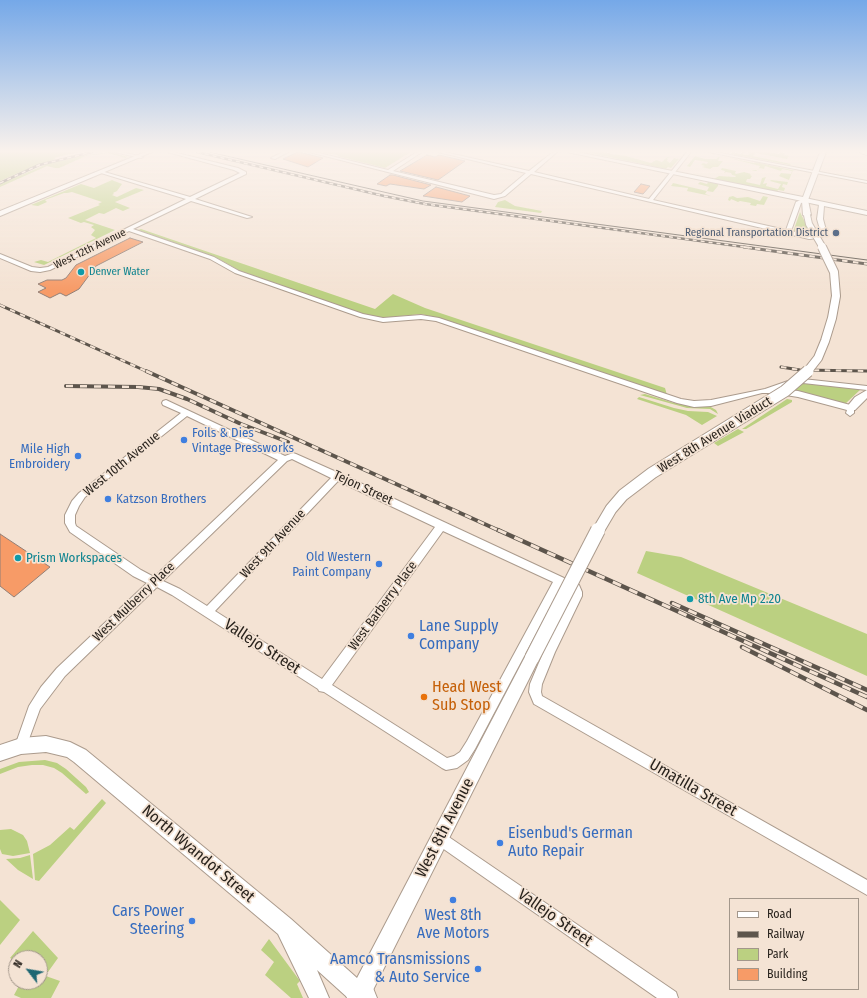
<!DOCTYPE html>
<style>
body{margin:0}
#map{position:relative;width:867px;height:998px;overflow:hidden;background:#f4e3d4;font-family:"Fira Sans Condensed",sans-serif}
canvas{display:block}
.legend{position:absolute;left:729px;top:898px;width:130px;height:92px;box-sizing:border-box;background:#f4e3d4;border:1px solid #a3978b;margin:0;padding:5px 7px;list-style:none;font-size:12px;color:#2a241e}
.legend li{display:flex;align-items:center;gap:8px;height:20px}
.legend b{width:20px;border:1px solid #a3978b}
.north{position:absolute;left:8px;top:950px;width:40px;height:40px;box-sizing:border-box;background:#f4e3d4;border:1px solid #a3978b;border-radius:50%;rotate:301deg;font-size:11px;font-weight:700;line-height:16px;text-align:center;color:#2a241e}
.north::after{content:'';display:block;margin:auto;width:14px;height:18px;background:#1e6773;clip-path:polygon(50% 0,100% 100%,50% 72%,0 100%)}
</style>
<div id="map">
<canvas width="867" height="998"></canvas>
<ul class="legend">
<li><b style="height:5px;background:#fff"></b>Road</li>
<li><b style="height:5px;background:#5d554c"></b>Railway</li>
<li><b style="height:11px;background:#bbd081"></b>Park</li>
<li><b style="height:11px;background:#f79b67"></b>Building</li>
</ul>
<div class="north">N</div>
</div>
<script>
const c = document.querySelector('canvas').getContext('2d');
c.lineJoin = 'round';
function fill(path, color) { c.fillStyle = color; c.fill(path, 'evenodd'); }
const shape = rows => new Path2D(rows.map(r => 'M' + r).join(''));
function trace(path, color, width, dash) { c.strokeStyle = color; c.lineWidth = width; c.lineCap = dash ? 'butt' : 'round'; c.setLineDash(dash || []); c.stroke(path); }
function write(font, color, halo, rows, align = 'center') {
  c.font = font + ' "Fira Sans Condensed",sans-serif'; c.lineWidth = 3.5; c.setLineDash([]); c.textBaseline = 'middle'; c.strokeStyle = halo; c.fillStyle = color; for (const [text, x, y, turn = 0] of rows) {
    c.save(); c.translate(x, y); c.rotate((+turn || 0) * Math.PI / 180); c.textAlign = isNaN(turn) ? turn : align; if (halo) c.strokeText(text, 0, 0); c.fillText(text, 0, 0); c.restore();
  }
}
fill(shape([
 [0,152,78,152,54,158,56,159,25,170,0,181],
 [110,152,128,157,110,165,125,158,108,153,86,156,59,168,55,168,47,166,0,187,0,184,47,164,59,160,61,161,80,156],
 [318,152,411,152,385,168,337,156,338,155],
 [585,152,603,152,609,153,612,152,609,155,611,154,626,156,651,163,656,160,662,162,667,157,672,158,667,158,668,159,667,161,670,163,674,158,679,159,671,168,668,167,675,159,666,169],
 [732,152,741,154,742,152,741,152,744,152,743,155,748,155,750,153,747,152,769,152,779,154,780,152,785,153,784,155,789,156,787,159,756,153,753,156,791,164,790,165,731,154],
 [695,156,705,159,716,159,718,157,720,157,718,161,723,161,718,167,713,167,710,169,702,167,705,166,701,165,703,163,707,164,708,162,695,160,690,167,687,166],
 [729,158,754,163,755,162,796,171,793,170,789,180,779,176,781,173,791,174,792,171,782,169,781,171,765,166,764,169,760,168,756,171,751,170,758,170,760,166],
 [722,168,736,171,735,173,736,174,744,172,751,174,750,175,752,176,750,179,747,179,746,182,760,185,762,178,766,177,763,184,767,183,766,186,778,189,781,184,770,181,771,180,788,182,787,185,783,184,782,187,785,188,784,191,778,190,777,192,714,179,719,176,735,177,736,176,732,175,731,173,726,172,724,173,725,171,721,170],
 [112,180,122,184,117,191,113,193,114,194,112,195,117,197,136,188,144,190,115,202,130,208,123,211,116,208,104,214,99,213,85,220,115,230,44,265,34,262,41,260,48,262,96,238,91,235,95,230,91,227,94,225,84,222,81,223,68,218,100,205,98,204,102,202,72,192,67,193,64,193,45,200,47,202,38,206,31,205,81,184,94,188],
 [700,182,707,184,708,182,718,184,718,186,713,192,707,191,705,194,711,196,687,191,688,188,671,186,673,183,707,191,709,187,698,184],
 [733,196,737,198,748,197,760,201,763,196,768,197,764,205,757,204,756,206,750,205,751,203,740,201,738,202,731,199,730,201,728,200,729,197],
 [505,200,515,206,542,211,541,213,495,207,498,202],
 [800,212,805,222,821,233,810,236,793,232],
 [141,229,375,309,393,294,425,308,665,388,667,395,438,318,421,314,383,318,364,315,240,271,217,258,138,230],
 [802,382,851,387,860,390,845,404,777,389,776,387],
 [645,394,674,403,709,406,716,410,718,414,710,409,687,408,640,395],
 [639,397,674,408,688,411,708,412,717,416,702,425,686,415,637,399],
 [787,399,792,400,792,402,746,429,742,429],
 [738,429,744,432,718,446,714,443],
 [646,551,681,557,867,634,867,676,637,573],
 [45,760,57,763,66,769,86,787,89,792,86,794,62,773,54,768,43,765,32,765,18,767,0,774,0,769,19,762],
 [102,799,106,803,39,881,35,880,33,854,50,845,70,827,74,830],
 [11,829,23,835,27,841,30,853,13,856,2,854,0,849,0,830],
 [30,855,33,879,18,870,6,859,20,858],
 [0,900,20,920,0,945],
 [33,931,58,958,48,972,40,970,40,958,16,958,16,961,10,958],
 [269,939,300,981,297,984,303,998,291,998,265,975,274,962,261,950],
 [40,974,60,981,51,998,21,998,14,995,21,982,40,982]
]), '#bbd081');
const building = shape([
 [298,152,307,154,323,158,308,167,283,159,298,152],
 [427,155,435,157,439,155,465,161,438,180,400,171,427,155],
 [390,175,393,175,431,185,424,189,390,184,386,186,377,184,390,175],
 [641,184,650,186,643,194,634,192,641,184],
 [436,187,470,196,462,202,423,196,436,187],
 [130,238,143,242,96,266,79,289,66,296,60,293,50,298,38,292,46,288,38,284,47,280,62,280,66,278,76,265,130,238],
 [0,534,50,567,14,597,0,586,0,534]
]);
fill(building, '#f79b67');
trace(building, '#927f76', 1);
const street = shape([
 [114,152,121,152,143,157,141,158,114,152],
 [167,152,173,152,238,168,246,172,246,174,195,199,252,217,247,218,191,201,133,229,214,257,239,271,363,314,383,318,421,315,439,318,681,399,694,401,711,400,765,389,788,381,803,379,867,386,867,390,803,383,777,389,798,391,854,406,854,413,850,416,846,413,847,410,798,397,773,393,762,393,711,406,694,407,677,403,436,321,421,319,383,322,360,317,235,273,210,259,129,231,50,270,40,272,31,271,0,258,0,254,32,267,40,268,48,267,186,199,101,173,101,171,190,197,240,173,234,170,167,152],
 [283,152,288,152,275,159,271,158,283,152],
 [309,152,315,152,388,170,417,152,422,152,393,171,494,195,501,194,526,173,438,152,444,152,529,171,553,152,557,152,534,172,649,199,687,152,691,152,653,200,786,230,796,202,805,198,867,211,867,215,824,206,823,219,827,234,820,238,809,239,531,174,505,196,494,199,309,152],
 [805,202,819,205,817,219,821,233,817,235,809,235,791,231,801,203,805,202],
 [708,152,715,152,867,181,867,183,708,152],
 [166,400,285,456,293,453,296,454,341,474,579,585,582,592,582,596,555,652,542,684,541,692,542,696,867,880,867,895,534,704,529,692,530,684,546,646,572,596,571,591,561,586,475,749,468,760,457,768,446,770,442,768,324,692,319,691,318,689,172,595,157,587,65,676,40,709,25,750,21,752,17,750,15,746,29,706,41,687,57,668,147,583,133,576,70,532,65,523,65,515,72,501,79,493,181,413,163,405,162,403,163,401,166,400],
 [187,416,278,460,154,577,141,570,76,526,75,523,75,515,79,506,85,497,187,416],
 [292,459,331,478,207,606,180,589,163,581,287,461,292,459],
 [338,481,435,527,322,679,215,611,338,481],
 [443,531,553,582,467,741,460,752,454,756,447,758,332,685,443,531],
 [440,831,676,992,678,998,657,998,435,843,433,838,435,833,440,831]
]);
const secondary = shape([
 [145,152,152,152,0,216,0,211,145,152],
 [567,152,577,152,803,197,820,152,826,152,808,200,811,215,807,217,803,215,802,201,567,152],
 [867,390,867,398,855,410,847,410,846,408,855,397,867,390],
 [532,651,537,653,539,658,537,663,369,998,348,998,317,970,329,998,309,998,278,934,74,762,67,757,46,752,21,754,0,761,0,745,21,738,46,736,70,742,86,750,291,919,357,978,527,653,532,651]
]);
const primary = shape([
 [860,152,867,152,867,155,861,153,860,152]
]);
const highway = shape([
 [360,981,373,988,377,998,347,998,346,995,350,985,360,981]
]);
trace(street, '#ab9b8d', 2);
trace(secondary, '#ab9b8d', 2);
trace(primary, '#ab9b8d', 2);
trace(highway, '#ab9b8d', 2);
fill(street, '#fff');
fill(secondary, '#fff');
fill(primary, '#fff');
fill(highway, '#fff');
trace(shape([
 [209,152,423,201,867,260]
]), '#5d554c', 1);
const railFar3 = shape([
 [197,152,384,196,425,204,752,248],
 [0,183,39,165,92,152]
]);
const railFar2 = shape([
 [744,247,867,264],
 [0,305,148,372],
 [781,367,800,370,867,371]
]);
const railFar1 = shape([
 [146,371,500,531],
 [66,386,138,387,159,389,187,399,241,424,288,442]
]);
const rail = shape([
 [498,530,867,697],
 [672,603,867,690],
 [742,647,867,710]
]);
trace(railFar3, '#5d554c', 2.5);
trace(railFar2, '#5d554c', 3);
trace(railFar1, '#5d554c', 4);
trace(rail, '#5d554c', 4.5);
trace(railFar3, '#f4e3d4', 1.5, [4]);
trace(railFar2, '#f4e3d4', 2, [5.5]);
trace(railFar1, '#f4e3d4', 2.5, [7]);
trace(rail, '#f4e3d4', 3, [9]);
const secondaryBridgeFar3 = shape([
 [807,215,809,224,823,248]
]);
const secondaryBridgeFar2 = shape([
 [807,372,818,358,825,341,832,318,836,296,834,272,822,247]
]);
const secondaryBridgeFar1 = shape([
 [598,531,611,509,623,495,652,473,785,391,808,371]
]);
const secondaryBridge = shape([
 [532,658,598,530]
]);
trace(secondaryBridgeFar3, '#ab9b8d', 8, []);
trace(secondaryBridgeFar2, '#ab9b8d', 10, []);
trace(secondaryBridgeFar1, '#ab9b8d', 13, []);
trace(secondaryBridge, '#ab9b8d', 16, []);
trace(secondaryBridgeFar3, '#fff', 6);
trace(secondaryBridgeFar2, '#fff', 8);
trace(secondaryBridgeFar1, '#fff', 11);
trace(secondaryBridge, '#fff', 14);
const sky = c.createLinearGradient(0, 0, 0, 291);
sky.addColorStop(0, '#75a8e8');
sky.addColorStop(0.52, '#faf2ec');
sky.addColorStop(1, '#faf2ec00');
c.fillStyle = sky;
c.fillRect(0, 0, 867, 291);
for (const [x, y, r, color] of [
 [836,233,4,"#5c6f8a"],
 [81,272,4,"#0f9aa8"],
 [184,440,4,"#3f7fe0"],
 [78,456,4,"#3f7fe0"],
 [108,499,4,"#3f7fe0"],
 [18,558,4,"#0f9aa8"],
 [379,564,4,"#3f7fe0"],
 [690,599,4,"#0f9aa8"],
 [411,636,4,"#3f7fe0"],
 [424,697,4,"#e8710a"],
 [500,843,4,"#3f7fe0"],
 [453,900,4,"#3f7fe0"],
 [192,921,4,"#3f7fe0"],
 [478,969,4,"#3f7fe0"]
]) { const dot = new Path2D(); dot.arc(x, y, r, 0, 2 * Math.PI); c.fillStyle = color; c.fill(dot); trace(dot, '#f4e3d4', 1.5); }
write('11px', '#4e5e75', '#f4e3d4', [
 ["Regional Transportation District",828,233]
], 'right');
write('11px', '#2a241e', '#f4e3d4', [
 ["West 12th Avenue",90,249,-26]
]);
write('11px', '#0d838f', '#f4e3d4', [
 ["Denver Water",89,272]
], 'left');
write('13px', '#366cbe', '#f4e3d4', [
 ["Foils & Dies",192,433],
 ["Vintage Pressworks",192,448],
 ["Mile High",70,449,"right"],
 ["Embroidery",70,464,"right"],
 ["Katzson Brothers",116,499],
 ["Old Western",371,557,"right"],
 ["Paint Company",371,572,"right"]
], 'left');
write('13px', '#2a241e', '#f4e3d4', [
 ["West 8th Avenue Viaduct",715,435,-32],
 ["West 10th Avenue",122,464,-39],
 ["Tejon Street",363,488,25],
 ["West 9th Avenue",273,544,-47],
 ["West Mulberry Place",134,602,-44],
 ["West Barberry Place",383,606,-54]
]);
write('13px', '#0d838f', '#f4e3d4', [
 ["Prism Workspaces",26,558],
 ["8th Ave Mp 2.20",698,599]
], 'left');
write('16px', '#366cbe', '#f4e3d4', [
 ["Lane Supply",419,627],
 ["Company",419,645],
 ["Eisenbud's German",508,834],
 ["Auto Repair",508,852],
 ["Cars Power",184,912,"right"],
 ["Steering",184,930,"right"],
 ["West 8th",453,916,"center"],
 ["Ave Motors",453,934,"center"],
 ["Aamco Transmissions",470,960,"right"],
 ["& Auto Service",470,978,"right"]
], 'left');
write('16px', '#2a241e', '#f4e3d4', [
 ["Vallejo Street",262,647,33],
 ["Umatilla Street",693,788,30],
 ["West 8th Avenue",445,828,-63],
 ["North Wyandot Street",198,854,40],
 ["Vallejo Street",555,918,35]
]);
write('16px', '#c56008', '#f4e3d4', [
 ["Head West",432,688],
 ["Sub Stop",432,706]
], 'left');
</script>
